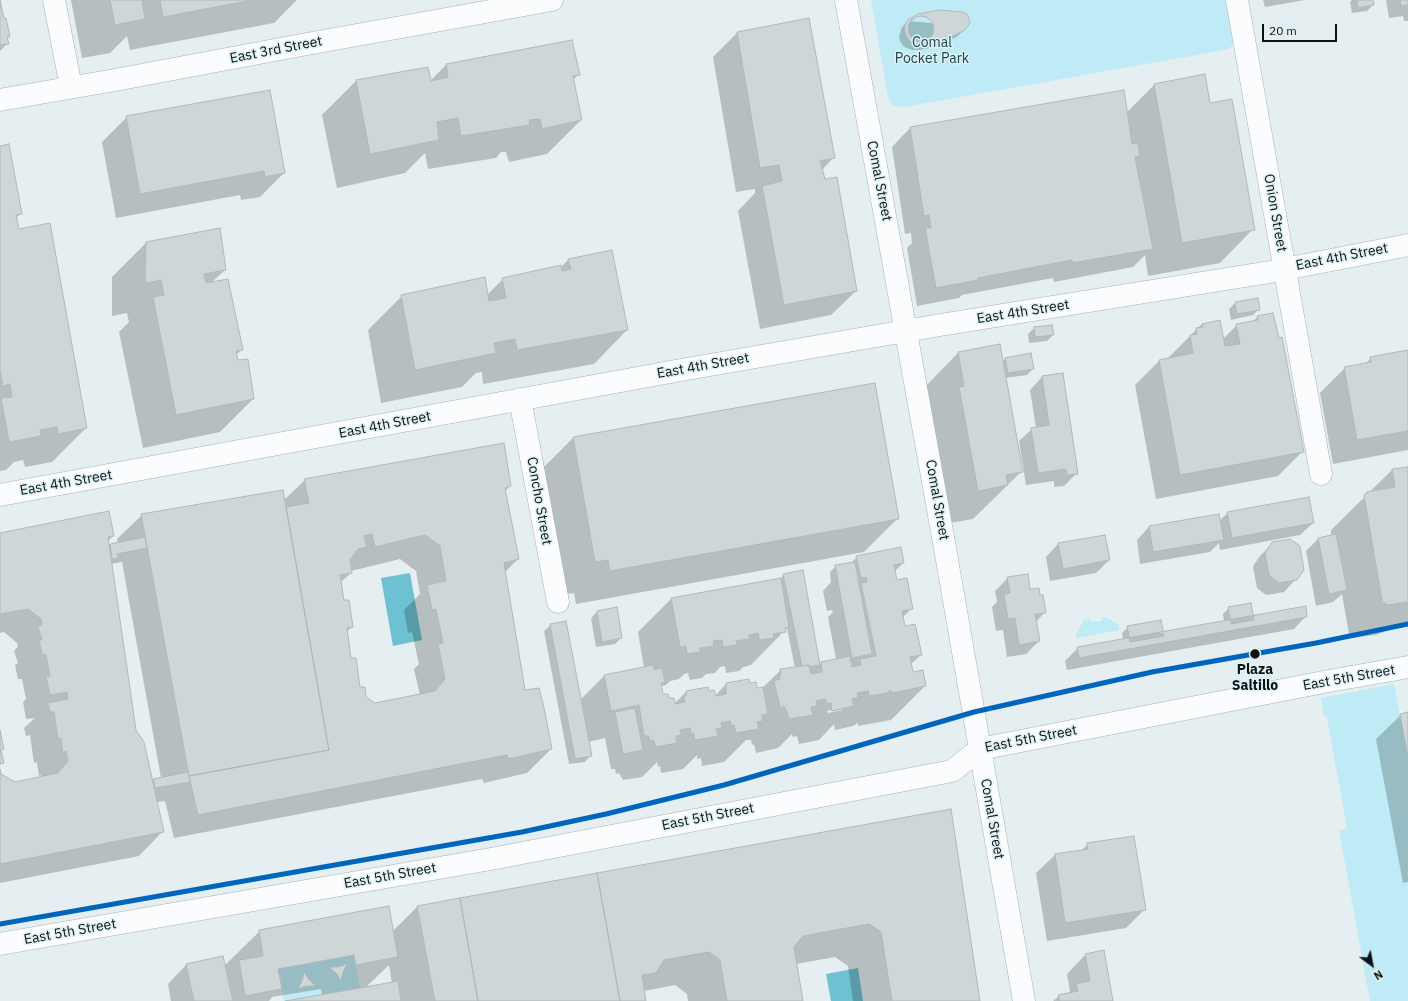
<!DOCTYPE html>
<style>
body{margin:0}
#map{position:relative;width:1408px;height:1001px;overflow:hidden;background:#e5eef0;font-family:"IBM Plex Sans",sans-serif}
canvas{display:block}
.north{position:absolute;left:1352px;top:945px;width:40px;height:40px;-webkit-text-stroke:3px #e0f1f5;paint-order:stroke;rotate:148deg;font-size:11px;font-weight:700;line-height:16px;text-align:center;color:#0d1214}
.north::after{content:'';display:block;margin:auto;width:14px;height:18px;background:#0d1214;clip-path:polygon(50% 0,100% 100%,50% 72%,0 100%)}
.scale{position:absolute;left:1262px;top:24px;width:75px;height:18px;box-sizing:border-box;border:2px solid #0d1214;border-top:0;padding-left:5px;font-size:12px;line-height:14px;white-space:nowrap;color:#0d1214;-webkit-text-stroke:3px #e0f1f5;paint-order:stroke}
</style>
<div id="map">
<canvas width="1408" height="1001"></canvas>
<div class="north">N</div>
<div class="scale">20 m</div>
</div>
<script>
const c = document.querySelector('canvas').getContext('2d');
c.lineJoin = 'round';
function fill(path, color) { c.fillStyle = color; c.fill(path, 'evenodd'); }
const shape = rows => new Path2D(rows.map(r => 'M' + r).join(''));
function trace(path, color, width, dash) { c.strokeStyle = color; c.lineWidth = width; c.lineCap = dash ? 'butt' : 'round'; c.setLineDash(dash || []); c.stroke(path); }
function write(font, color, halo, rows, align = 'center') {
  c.font = font + ' "IBM Plex Sans",sans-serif'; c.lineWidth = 3; c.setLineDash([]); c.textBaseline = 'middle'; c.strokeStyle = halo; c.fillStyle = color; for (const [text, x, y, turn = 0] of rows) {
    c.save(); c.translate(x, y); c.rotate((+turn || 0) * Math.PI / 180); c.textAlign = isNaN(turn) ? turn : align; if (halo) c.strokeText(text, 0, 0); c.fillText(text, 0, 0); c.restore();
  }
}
fill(shape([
 [871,0,1227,0,1234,43,1230,48,1219,51,904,107,894,106,889,101],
 [1102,617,1106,617,1119,625,1119,630,1077,638,1076,634,1084,620,1090,619,1091,622,1102,621],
 [1394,684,1408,757,1408,1001,1370,1001,1339,830,1347,828,1327,717,1324,717,1321,698],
 [354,955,360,988,284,1001,278,969]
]), '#beebf6');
fill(shape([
 [410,573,422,640,393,646,381,578],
 [858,968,863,1001,831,1001,826,974]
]), '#6ec1d3');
fill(shape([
 [71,0,297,0,274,23,130,50,127,36,110,53,82,58],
 [1263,0,1305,0,1265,7],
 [1352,0,1372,0,1373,5,1367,11,1352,13,1350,2],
 [1386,0,1408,0,1408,21,1404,21,1403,16,1389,18],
 [0,1,9,36,7,38,8,43,0,51],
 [808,19,834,157,822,170,856,291,831,315,760,329,738,211,755,193,755,189,736,192,713,57,737,33],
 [908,21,967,26,958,36,948,41,930,48,920,50,912,50,904,47,901,43,899,38,900,33,902,27],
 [446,65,579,74,572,81,581,120,547,154,509,162,506,152,501,152,496,158,428,169,425,153,405,173,337,188,322,115,356,81,427,68,430,81],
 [1154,85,1209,104,1253,229,1220,263,1148,276,1145,255,1133,267,1054,282,1053,278,962,295,959,298,917,306,907,248,912,243,911,233,905,234,892,147,910,128,1127,112],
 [127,117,284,173,260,197,241,200,240,195,116,218,102,142],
 [0,147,21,213,16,218,18,230,86,428,52,462,25,467,23,460,14,462,6,470,0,471],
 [146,243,225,270,211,283,242,349,236,355,253,399,220,432,143,448,119,332,129,322,127,313,112,316,112,277],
 [568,260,627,330,594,364,483,384,482,372,476,373,462,387,381,403,368,330,402,296,487,295,503,279,561,267],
 [1257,299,1259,309,1253,315,1231,320,1229,309,1235,303],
 [1258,317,1302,452,1278,476,1156,499,1135,385,1160,360,1167,359,1202,324,1223,339,1237,325,1253,321],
 [1034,328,1053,335,1047,341,1029,343,1028,334],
 [1408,351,1408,450,1333,464,1320,393,1345,368,1364,365,1371,358],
 [958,353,1002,362,1005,359,1030,355,1033,369,1027,375,1005,378,1022,471,973,519,944,524,925,387],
 [1042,377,1077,473,1064,486,1054,487,1054,481,1026,485,1019,441,1032,429,1036,428,1030,390],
 [874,384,898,518,864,552,576,604,574,593,561,595,539,472,573,438],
 [1408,468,1408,622,1376,635,1353,638,1349,634,1342,594,1333,602,1316,606,1306,551,1318,539,1331,536,1331,530,1392,470],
 [305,480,510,486,504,492,518,559,505,572,524,692,551,749,527,773,484,783,482,779,174,838,165,801,157,802,163,831,139,856,0,883,0,774,15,783,42,778,41,775,39,776,37,762,34,763,30,735,26,736,24,728,35,718,26,719,23,702,26,699,22,679,18,679,15,665,18,663,14,651,18,647,17,643,4,632,0,633,0,534,113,536,108,541,109,546,118,543,117,539,142,515,284,500],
 [400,559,416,571,420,594,404,610,408,633,412,632,419,664,414,669,420,695,375,704,365,697,359,688,350,660,346,632,352,627,343,601,340,583,351,573,351,571],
 [122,562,161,778,152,781,135,731,111,564],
 [1228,513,1313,523,1300,535,1220,550,1219,543,1210,552,1140,564,1137,540,1149,527,1218,515,1219,521],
 [1273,543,1296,579,1284,592,1266,595,1257,588,1253,566,1260,556],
 [1058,544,1109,560,1096,573,1050,581,1046,557],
 [857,557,903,563,894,572,896,582,912,608,902,618,904,628,921,655,911,664,912,673,925,686,891,720,858,726,858,723,853,726,835,730,834,724,819,740,799,744,797,736,793,737,792,734,778,748,756,753,754,744,752,745,751,740,746,740,724,762,702,766,701,758,697,759,697,755,683,769,661,773,660,766,658,767,657,762,642,777,623,780,619,773,616,774,615,769,611,769,605,738,588,742,591,755,585,762,569,764,544,631,551,625,580,700,604,676,644,668,638,632,671,599,779,580,784,575,819,665,822,662,836,659,828,617,833,612,832,610,827,611,823,591,831,582,830,572,836,566,850,564],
 [787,628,795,668,781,670,762,688,756,689,749,685,726,684,715,696,708,692,686,692,674,704,663,695,661,686,666,685,670,681,679,679,684,674,688,673,690,680,702,678,706,674,715,673,720,667,725,666,726,673,739,671,743,667,751,665],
 [845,707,842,710,828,713,827,711],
 [1008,578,1029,590,1045,612,1036,622,1039,641,1026,654,1007,657,1003,630,996,631,992,607,997,602,995,591],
 [1229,608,1252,616,1306,616,1294,629,1067,670,1065,661,1078,648,1123,640,1122,633,1128,627,1162,633,1224,622,1223,614],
 [597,612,621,638,615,644,596,647,591,618],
 [1408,713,1408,882,1403,883,1376,739,1401,715],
 [950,810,979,1001,853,1001,848,966,835,957,796,964,802,1001,688,1001,687,994,675,985,644,991,645,1001,289,1001,322,995,321,989,272,997,269,1001,171,1001,168,984,186,965,224,966,260,931,392,932,418,906],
 [389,965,392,983,366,987],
 [1088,844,1145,909,1126,928,1047,941,1036,873,1055,855,1081,851],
 [1085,955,1112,1001,1053,1001,1059,996,1067,994,1070,991,1067,974]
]), '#0003');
const building = shape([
 [0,0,4,19,6,18,10,37,7,37,9,44,0,45,0,0],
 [110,0,142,0,145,19,115,25,110,0],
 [160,0,253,0,163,17,160,0],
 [1357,0,1373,0,1374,5,1358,8,1357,0],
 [1400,0,1408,0,1408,5,1401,6,1400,0],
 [940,10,962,12,967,14,970,21,968,26,965,30,947,39,927,45,918,45,910,41,907,37,905,31,905,26,908,20,918,14,940,10],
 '908 29a13 13 0 1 1 26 0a13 13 0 1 1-26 0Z',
 [809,18,835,158,820,161,825,179,837,177,857,291,784,305,762,186,782,181,779,165,760,168,737,32,809,18],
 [572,40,580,75,573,76,582,120,542,129,540,119,529,120,530,125,461,136,458,118,437,122,439,140,370,154,356,80,428,67,431,81,448,77,446,64,572,40],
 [1205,74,1210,103,1232,99,1255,230,1182,243,1154,84,1205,74],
 [270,90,285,173,265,177,264,171,140,194,126,116,270,90],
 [1124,90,1132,144,1138,143,1140,156,1135,157,1153,249,1072,263,1072,260,978,278,978,280,936,288,925,228,931,228,929,215,924,216,910,127,1124,90],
 [9,144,22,214,16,215,19,229,50,223,87,428,58,434,57,427,40,430,41,436,9,442,1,398,12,397,10,384,3,386,0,371,0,146,9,144],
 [220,228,226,270,204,274,206,283,228,279,243,350,236,351,238,360,248,359,254,399,176,415,153,297,164,295,161,280,145,283,146,242,220,228],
 [612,250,628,330,517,350,515,339,510,340,494,343,496,353,415,370,401,295,485,277,489,301,506,298,502,278,561,265,562,271,571,269,568,259,612,250],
 [1258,298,1260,310,1237,314,1235,302,1258,298],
 [1273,313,1279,338,1282,337,1304,452,1180,475,1159,360,1193,353,1190,335,1197,334,1196,328,1203,327,1202,324,1220,320,1225,346,1240,344,1236,324,1258,320,1257,316,1273,313],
 [1052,325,1054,335,1035,337,1034,327,1052,325],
 [1000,344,1023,472,1006,475,1008,485,978,491,959,387,964,386,958,352,1000,344],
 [1408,350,1408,431,1357,440,1344,367,1371,362,1370,357,1408,350],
 [1031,353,1034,369,1008,373,1005,358,1031,353],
 [1063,373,1078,474,1067,475,1066,469,1038,473,1031,428,1049,425,1042,376,1063,373],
 [875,383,899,519,610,571,608,560,595,562,573,437,875,383],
 [504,443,511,486,505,488,519,559,504,563,525,690,539,688,544,708,552,749,508,759,507,755,198,815,189,776,329,750,286,507,309,503,304,479,504,443],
 [372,534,375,547,425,535,440,546,446,581,427,585,432,610,436,609,443,643,438,644,445,679,435,691,375,703,366,697,365,687,360,687,356,658,351,658,347,628,353,627,349,600,344,600,340,575,352,573,350,560,358,549,367,547,364,536,372,534],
 [1408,467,1408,602,1387,605,1382,601,1364,495,1367,492,1395,487,1392,469,1408,467],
 [283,490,329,750,189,776,141,514,283,490],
 [1309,497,1314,523,1232,538,1227,512,1309,497],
 [109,511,114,536,108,537,136,730,144,742,164,832,0,864,0,769,1,774,15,782,58,773,68,761,66,751,63,753,61,738,58,739,54,712,50,712,48,703,68,699,67,692,50,695,46,677,50,676,46,655,42,655,39,640,42,640,38,626,42,625,41,619,28,609,0,614,0,533,109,511],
 [1219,514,1224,540,1153,552,1149,526,1219,514],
 [1336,534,1347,590,1329,594,1318,538,1336,534],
 [1105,535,1110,560,1063,569,1058,543,1105,535],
 [145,537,147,548,117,554,118,558,112,559,110,544,145,537],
 [1290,539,1300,546,1304,570,1297,580,1279,583,1269,575,1265,553,1272,542,1290,539],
 [901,547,904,563,894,565,897,580,907,578,913,609,902,611,905,626,915,624,922,655,910,657,913,672,923,670,926,686,892,693,891,690,887,693,869,696,868,691,857,693,858,698,852,699,854,706,832,711,831,703,827,704,825,699,816,701,817,706,811,707,813,715,789,719,787,711,786,711,785,707,780,707,774,681,780,679,779,674,781,674,780,669,809,665,811,674,822,672,821,662,850,656,852,667,861,665,860,659,876,656,861,583,867,582,866,577,861,578,856,556,901,547],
 [855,562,872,654,852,658,835,565,855,562],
 [803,570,820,665,809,667,809,665,802,666,783,574,803,570],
 [1028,574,1030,589,1039,588,1040,595,1043,595,1046,613,1035,614,1040,641,1019,645,1015,618,1008,619,1004,594,1010,593,1007,577,1028,574],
 [781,578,789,627,785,628,786,632,773,634,774,638,759,640,758,633,749,635,749,639,736,641,737,645,723,647,722,640,713,641,714,646,700,648,700,652,687,654,686,646,680,647,671,598,781,578],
 [1251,603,1254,620,1231,624,1228,607,1251,603],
 [1306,606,1307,617,1079,658,1077,647,1306,606],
 [617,607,622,638,602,642,597,611,617,607],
 [1161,620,1164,636,1130,642,1127,626,1161,620],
 [566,621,592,756,575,759,550,624,566,621],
 [653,665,654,670,662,668,665,682,661,683,663,694,668,694,669,698,674,698,675,704,685,702,684,696,686,696,686,691,708,687,709,691,714,690,716,696,726,694,726,683,749,679,750,683,756,682,757,688,763,687,768,714,762,715,763,721,757,722,759,729,736,733,734,725,731,726,730,721,721,723,722,728,716,729,718,736,695,740,693,733,691,734,690,728,680,730,681,735,676,736,677,743,656,747,653,740,649,741,649,736,644,736,639,705,611,711,604,675,653,665],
 [635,708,643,750,623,754,615,712,635,708],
 [1408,712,1408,757,1400,714,1408,712],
 [0,730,4,749,1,750,4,763,0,764,0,730],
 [188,772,190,782,155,788,153,779,188,772],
 [951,809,980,1001,892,1001,881,932,869,924,803,936,794,947,803,1001,727,1001,720,960,709,952,664,960,656,973,642,975,646,1001,620,1001,597,873,951,809],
 [1134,836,1146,910,1065,923,1055,854,1088,849,1087,843,1134,836],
 [597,873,620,1001,478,1001,460,898,597,873],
 [460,898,478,1001,435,1001,417,906,460,898],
 [389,906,398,957,356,965,354,955,278,969,282,989,245,996,239,960,263,956,259,930,389,906],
 [1104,950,1113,1001,1060,1001,1058,995,1078,991,1076,984,1090,981,1085,954,1104,950],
 [223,956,233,1001,194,1001,186,964,223,956],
 [347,964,343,972,341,981,336,973,329,967,338,967,347,964],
 [304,972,309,980,316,986,306,986,298,989,302,981,304,972],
 [398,981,401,1001,285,1001,360,988,398,981]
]);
fill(building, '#cfd6d8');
trace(building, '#b1b8ba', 1);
const minor = shape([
 [54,0,71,87],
 [1237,0,1321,474],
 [0,100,115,80,307,44,552,0],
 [520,399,558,602],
 [0,495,681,370,940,325,1270,272,1408,245],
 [0,944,491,859,952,771,980,749,1329,681,1408,667]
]);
const tertiary = shape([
 [846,0,943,537,1024,1001]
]);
trace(minor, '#aab0b2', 23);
trace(tertiary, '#aab0b2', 23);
trace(minor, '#fbfcfd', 22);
trace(tertiary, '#fbfcfd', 22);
trace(shape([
 [0,924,522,832,606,814,724,785,974,712,1152,672,1316,643,1408,624]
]), '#0065bd', 5);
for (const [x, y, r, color] of [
 [1255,654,5.5,"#0d1214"]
]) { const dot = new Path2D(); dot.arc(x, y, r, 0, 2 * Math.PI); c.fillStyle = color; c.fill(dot); trace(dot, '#e0f1f5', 1.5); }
write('14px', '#174853', '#e0f1f5', [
 ["Comal",932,43],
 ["Pocket Park",932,59]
]);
write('14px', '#0d1214', '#e0f1f5', [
 ["East 3rd Street",276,50,-11],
 ["Comal Street",879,181,79],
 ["Onion Street",1275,213,80],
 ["East 4th Street",1342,257,-11],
 ["East 4th Street",1023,312,-9],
 ["East 4th Street",703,366,-10],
 ["East 4th Street",385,425,-11],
 ["East 4th Street",66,483,-10],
 ["Comal Street",937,500,80],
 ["Concho Street",539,501,80],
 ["East 5th Street",1349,678,-10],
 ["East 5th Street",1031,739,-11],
 ["East 5th Street",708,817,-11],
 ["Comal Street",992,819,80],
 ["East 5th Street",390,876,-10],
 ["East 5th Street",70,932,-10]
]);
write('bold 14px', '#0d1214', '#e0f1f5', [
 ["Plaza",1255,670],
 ["Saltillo",1255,686]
]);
</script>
